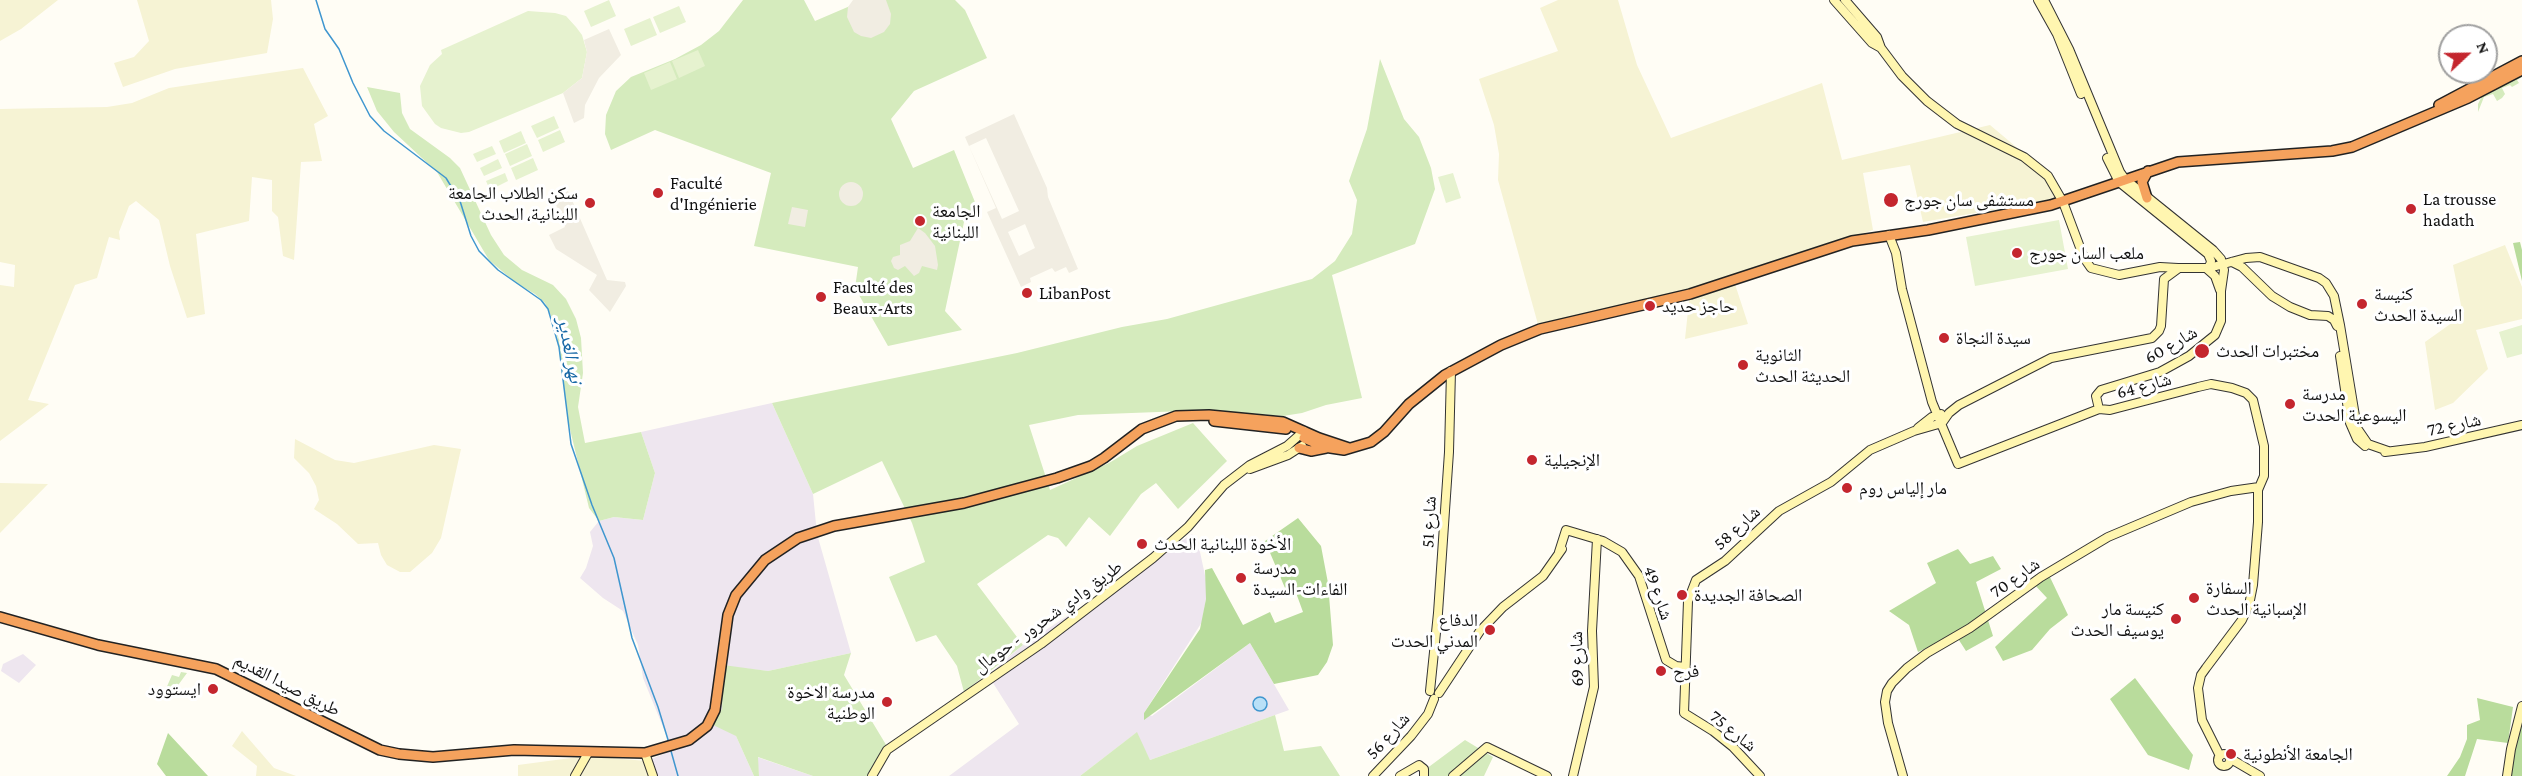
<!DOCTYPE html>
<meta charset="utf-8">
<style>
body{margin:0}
#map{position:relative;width:2522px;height:776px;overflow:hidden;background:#fffdf5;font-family:"Crimson Pro",serif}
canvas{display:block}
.north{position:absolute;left:2438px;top:24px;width:60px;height:60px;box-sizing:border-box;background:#fff;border:2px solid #a0a0a0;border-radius:50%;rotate:68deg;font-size:16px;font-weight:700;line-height:24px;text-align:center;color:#111}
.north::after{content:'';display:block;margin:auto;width:21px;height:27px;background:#c4262e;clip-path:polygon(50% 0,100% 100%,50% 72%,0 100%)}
</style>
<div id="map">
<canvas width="2522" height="776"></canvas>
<div class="north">N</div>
</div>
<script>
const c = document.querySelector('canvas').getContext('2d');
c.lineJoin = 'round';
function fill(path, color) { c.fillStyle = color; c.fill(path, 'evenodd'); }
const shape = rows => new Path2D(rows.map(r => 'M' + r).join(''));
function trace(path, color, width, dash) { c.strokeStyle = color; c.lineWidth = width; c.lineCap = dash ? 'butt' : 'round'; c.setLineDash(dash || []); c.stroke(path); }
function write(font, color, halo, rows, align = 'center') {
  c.font = font + ' "Crimson Pro","Noto Naskh Arabic",serif'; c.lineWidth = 6; c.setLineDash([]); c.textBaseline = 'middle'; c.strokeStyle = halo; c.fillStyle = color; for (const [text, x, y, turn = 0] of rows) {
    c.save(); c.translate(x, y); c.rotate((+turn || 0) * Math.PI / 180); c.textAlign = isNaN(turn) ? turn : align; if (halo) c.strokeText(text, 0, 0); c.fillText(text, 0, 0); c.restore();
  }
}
fill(shape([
 [772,403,813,494,817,534,851,653,768,671,723,666,736,736,754,776,653,776,647,761,692,742,709,725,690,733,672,749,643,678,638,645,623,611,603,598,580,578,586,568,593,546,590,532,599,521,614,517,643,520,655,473,641,432],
 [1192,534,1200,552,1206,580,1206,599,1202,622,1144,713,1152,716,1250,643,1289,710,1150,760,1136,733,1080,776,949,776,1019,724,988,675,1023,645],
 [23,654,36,665,19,683,1,671,3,664],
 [757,757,813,776,759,776]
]), '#eee6ef');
fill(shape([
 [0,0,58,0,21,29,0,41],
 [137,0,271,0,273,19,267,53,175,69,123,87,114,63,134,57,149,41],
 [1558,0,1618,0,1637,65,1671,138,1822,83,1842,160,1990,125,2040,167,2057,199,1923,222,1910,165,1863,173,1873,230,1733,278,1748,324,1685,339,1690,292,1539,328,1498,180,1499,154,1494,125,1479,79,1558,51,1540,8],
 [303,68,328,116,314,124,322,161,301,162,294,260,283,256,278,217,272,211,272,180,252,177,249,221,196,234,205,314,187,318,170,266,159,220,136,201,129,206,119,232,120,240,109,237,97,278,75,285,28,400,49,404,0,441,0,285,14,287,15,265,0,262,0,109,107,107,132,103,169,88],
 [2505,245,2522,287,2522,319,2476,330,2488,369,2453,403,2435,410,2425,342,2463,315,2453,265],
 [295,439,335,460,354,463,434,445,461,449,441,538,432,553,410,572,400,572,387,565,381,555,378,543,358,544,337,524,314,509,319,500,316,486,309,473,294,458],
 [0,483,48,484,0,533],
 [242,731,274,768,296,776,256,776,257,766,232,746],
 [586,756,647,761,653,776,518,776,518,765]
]), '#f6f3d4');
fill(shape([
 [743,0,804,0,815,21,864,0,955,0,965,10,987,58,914,91,891,119,913,168,954,150,981,217,964,222,945,311,962,330,888,346,855,288,858,267,754,246,771,173,655,130,611,150,605,134,606,115,616,91,631,77,675,59,701,45,719,31],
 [1380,59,1404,119,1419,137,1431,168,1435,189,1415,244,1332,275,1362,398,1326,405,1302,413,1283,416,1212,410,1078,415,1029,425,1050,490,1109,463,1137,446,1193,423,1227,461,1178,509,1156,483,1141,494,1110,536,1089,517,1066,547,1058,538,1048,535,977,584,1023,645,964,692,957,666,936,635,916,642,889,577,925,562,912,523,882,461,813,494,772,403,1017,353,1122,327,1167,319,1312,279,1335,261,1352,234,1357,200,1349,181,1367,129],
 [2522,74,2522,77,2517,80,2519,83,2512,87,2510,85,2502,88,2505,94,2502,98,2497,101,2493,94,2484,97,2478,112,2478,104,2483,94],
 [367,87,400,93,402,113,410,129,450,158,460,168,491,235,504,255,522,270,553,285,566,299,576,319,581,338,583,373,578,407,585,443,641,432,655,473,643,520,614,517,599,521,589,508,568,421,556,326,545,303,535,294,516,283,489,260,437,172,394,132,377,111],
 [851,653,844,675,891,753,885,763,872,776,813,776,758,757,759,776,754,776,736,736,711,724,722,709,723,665,768,671],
 [181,672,187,673,176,688,167,693,165,691,172,675,179,677],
 [1275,715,1284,751,1321,746,1340,776,1080,776,1137,732,1150,760],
 [1465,740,1493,757,1484,776,1421,776,1426,769]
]), '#d5ebbd');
fill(shape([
 [2520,242,2522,250,2522,281,2513,243],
 [1298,518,1321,546,1328,583,1333,645,1327,662,1318,675,1274,684,1250,643,1144,720,1144,713,1200,629,1206,599,1205,570,1212,568,1243,625,1270,612,1275,623,1303,612,1295,590,1285,588,1265,541],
 [1958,549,1970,564,1993,556,2001,569,1976,582,1993,636,1966,651,1955,634,1918,652,1909,625,1889,611,1936,583,1927,563],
 [2048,573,2068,615,2050,629,2032,650,2003,661,1995,647,2047,598,2033,583],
 [2135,678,2193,755,2189,770,2148,755,2110,699],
 [2477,698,2513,707,2508,743,2477,739,2465,776,2447,776,2460,757,2467,739,2467,725,2480,720],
 [2522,713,2522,776,2510,776],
 [168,733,208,776,166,776,157,764]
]), '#b9dc9c');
fill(shape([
 [609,0,616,16,591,27,584,11],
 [679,6,686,22,660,33,653,17],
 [528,11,555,13,566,16,576,27,582,35,587,52,582,78,563,93,469,132,461,133,441,128,435,124,422,106,420,86,430,65,442,54,441,50],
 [650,18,657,35,631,46,624,29],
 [698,50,705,66,679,78,672,61],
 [670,62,677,79,651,90,644,73],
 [554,116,559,128,537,138,531,126],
 [560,130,565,142,543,152,538,140],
 [521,131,526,143,504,153,499,141],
 [527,144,532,156,510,166,505,154],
 [492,146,496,154,477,162,473,154],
 [533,158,538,170,516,180,511,168],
 [498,159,502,168,484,176,480,168],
 [505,173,508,181,490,190,486,181],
 [1453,173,1461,198,1446,203,1438,177],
 [2059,220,2068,269,1975,286,1966,237],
 [2522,325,2522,354,2507,358,2499,332]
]), '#e6f2cf');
fill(shape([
 [853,0,886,0,891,14,890,24,884,32,871,38,861,36,854,32,847,17,848,7],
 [609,29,621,55,599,78,585,105,584,118,574,123,563,93,582,78,587,52,584,40],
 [1014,114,1047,188,1048,197,1078,269,1069,273,1066,267,1055,272,1052,268,1030,278,1031,282,1021,287,987,212,996,208,965,137],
 [986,138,1019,211,1002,219,969,146],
 [1025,224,1035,248,1019,256,1008,232],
 '839 194a12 12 0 1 1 24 0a12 12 0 1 1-24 0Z',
 [568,191,607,280,625,282,626,286,610,312,589,290,597,275,556,249,549,235,565,227,553,197],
 [792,207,808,210,805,227,788,224],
 [918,228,925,233,935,246,938,265,937,270,922,266,919,273,914,276,905,266,898,270,894,268,891,261,893,257,900,255,900,245,910,241]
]), '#f1ede2');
const water = shape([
 '1253 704a7 7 0 1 1 14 0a7 7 0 1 1-14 0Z'
]);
fill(water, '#b9e0f7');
trace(water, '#3f96cf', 1.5);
trace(shape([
 [316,0,325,29,339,49,353,83,370,116,384,131,446,178,460,201,471,236,479,251,498,270,541,300,548,309,559,347,571,444,592,505,614,558,632,638,658,707,669,743],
 [671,751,678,776]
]), '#3f96cf', 1.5);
const secondary = shape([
 [1834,0,1872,43,1881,48],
 [1845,0,1877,37,1881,48,1902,76,1927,101,1957,124,2024,157,2048,176,2063,202,2084,258,2091,268,2119,275,2160,267,2178,268],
 [2038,0,2057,34,2081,94],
 [2044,0,2069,49,2120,172,2125,179,2213,250,2221,259,2224,270,2221,291,2221,321,2215,335,2189,356,2160,372,2101,390,2096,396,2099,409],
 [2107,158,2119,182,2208,254,2211,261,2209,268],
 [1889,235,1896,253,1902,289,1932,402,1958,464,2099,409,2110,410,2198,387,2211,384,2232,388,2246,393,2253,400,2264,446,2264,476,2258,490,2258,522,2253,585,2249,605,2242,620,2206,668,2201,675,2198,688,2202,720,2220,756],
 [2232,262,2242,267,2272,296,2290,307,2310,315,2328,316,2334,320,2337,326],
 [2206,268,2215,276,2220,290],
 [2340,356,2350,423,2357,439,2365,446],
 [1918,428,1932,417,1941,414],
 [2385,452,2425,447,2522,425],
 [1250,469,1288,455,1302,446],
 [1559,552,1566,530,1603,541,1622,552,1639,576,1666,660,1676,666,1685,667],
 [1430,691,1438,613,1449,452,1451,371],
 [1439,693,1480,631,1503,607,1543,576,1562,549],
 [645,753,653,776],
 '2218 760a6 6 0 1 1 12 0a6 6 0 1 1-12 0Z',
 [2231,759,2260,776],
 [575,776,588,753],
 [872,776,887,750,1041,644,1153,558,1188,527,1224,485,1250,465,1287,446,1304,431],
 [1373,776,1411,736,1428,714,1434,699],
 [1400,776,1419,765,1424,769,1424,776],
 [1453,776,1487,747,1547,776],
 [1573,776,1594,687,1592,631,1597,539],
 [1760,776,1733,747,1713,731,1684,713,1688,601,1696,580,1725,561,1779,511,1831,482,1870,450,1914,431,1942,423,1949,413,1959,405,2051,358,2152,338,2159,331,2161,326,2164,279,2179,268,2209,268,2246,258,2260,257,2319,278,2326,283,2334,296,2340,325,2357,428,2368,444,2388,451],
 [1903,776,1888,723,1885,702,1887,691,1892,683,1907,668,1927,653,1970,628,2041,577,2108,537,2191,502,2231,491,2259,487],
 [2507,776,2511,749,2522,706]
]);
const highway = shape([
 [2439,105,2522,61],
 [2147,198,2142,182,2148,171],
 [1214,421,1286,429],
 [1304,438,1324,447,1344,450,1371,442,1384,432,1409,404,1445,375,1501,345,1540,329,1690,294,1852,241,1928,230,2051,205,2178,162,2332,151,2352,147,2468,98,2522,70],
 [1299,448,1311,451,1326,448],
 [0,617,98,645,216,669,380,750,399,754,433,757,514,750,645,753,689,740,707,726,715,710,728,615,736,595,765,560,798,538,834,526,964,503,1057,478,1091,466,1104,458,1142,429,1176,416,1209,415,1283,422,1319,438,1349,448]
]);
trace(secondary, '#333', 10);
trace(highway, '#222', 12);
trace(secondary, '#fff6b0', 8);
trace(highway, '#f5a25d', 9);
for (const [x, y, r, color] of [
 [658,193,6,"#c4262e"],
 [1891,200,8,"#c4262e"],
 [590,203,6,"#c4262e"],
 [2411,209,6,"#c4262e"],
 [920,221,6,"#c4262e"],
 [2017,253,6,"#c4262e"],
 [1027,293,6,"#c4262e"],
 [821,297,6,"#c4262e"],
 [2362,304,6,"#c4262e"],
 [1650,306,6,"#c4262e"],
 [1944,338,6,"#c4262e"],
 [2202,351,8,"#c4262e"],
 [1743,365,6,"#c4262e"],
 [2290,404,6,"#c4262e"],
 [1532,460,6,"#c4262e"],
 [1847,488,6,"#c4262e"],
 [1142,544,6,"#c4262e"],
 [1241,578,6,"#c4262e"],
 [1682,595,6,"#c4262e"],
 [2194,598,6,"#c4262e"],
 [2176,619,6,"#c4262e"],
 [1490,630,6,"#c4262e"],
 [1661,671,6,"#c4262e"],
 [213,689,6,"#c4262e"],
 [887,702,6,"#c4262e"],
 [2231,754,6,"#c4262e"]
]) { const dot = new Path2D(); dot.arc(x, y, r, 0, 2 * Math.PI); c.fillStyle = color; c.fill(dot); trace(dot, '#fff', 2); }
write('18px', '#111', '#fff', [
 ["Faculté",670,183],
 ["d'Ingénierie",670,204],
 ["سكن الطلاب الجامعة",578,193,"right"],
 ["اللبنانية، الحدث",578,214,"right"],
 ["La trousse",2423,199],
 ["hadath",2423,220],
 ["مستشفى سان جورج",1904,200],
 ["الجامعة",932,211],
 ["اللبنانية",932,232],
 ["ملعب السان جورج",2029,253],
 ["Faculté des",833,287],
 ["Beaux-Arts",833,308],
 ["LibanPost",1039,293],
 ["كنيسة",2374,294],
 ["السيدة الحدث",2374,315],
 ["حاجز حديد",1662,306],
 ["سيدة النجاة",1956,338],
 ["مختبرات الحدث",2216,351],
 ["الثانوية",1755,355],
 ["الحديثة الحدث",1755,376],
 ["مدرسة",2302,394],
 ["اليسوعية الحدت",2302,415],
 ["الإنجيلية",1544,460],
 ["مار إلياس روم",1859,488],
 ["الأخوة اللبنانية الحدث",1154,544],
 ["مدرسة",1253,568],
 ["الفاءات-السيدة",1253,589],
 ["السفارة",2206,588],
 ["الإسبانية الحدث",2206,609],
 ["الصحافة الجديدة",1694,595],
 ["كنيسة مار",2164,609,"right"],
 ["يوسيف الحدث",2164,630,"right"],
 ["الدفاع",1478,620,"right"],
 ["المدني الحدت",1478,641,"right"],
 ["فرح",1673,671],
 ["ايستوود",201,689,"right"],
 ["مدرسة الاخوة",875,692,"right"],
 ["الوطنية",875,713,"right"],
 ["الجامعة الأنطونية",2243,754]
], 'left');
write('18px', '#111', '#fff', [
 ["شارع 60",2171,345,-30],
 ["شارع 64",2144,386,-15],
 ["شارع 72",2454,425,-12],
 ["شارع 51",1429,522,-87],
 ["شارع 58",1737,528,-42],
 ["شارع 70",2015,578,-35],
 ["شارع 49",1658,593,71],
 ["طريق وادي شحرور - حومال",1048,617,-36],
 ["شارع 69",1577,659,-91],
 ["طريق صيدا القديم",287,685,27],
 ["شارع 75",1733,731,39],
 ["شارع 56",1388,736,-48]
]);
write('italic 20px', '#1768a6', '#fff', [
 ["نهر الغدير",570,350,79]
]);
</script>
